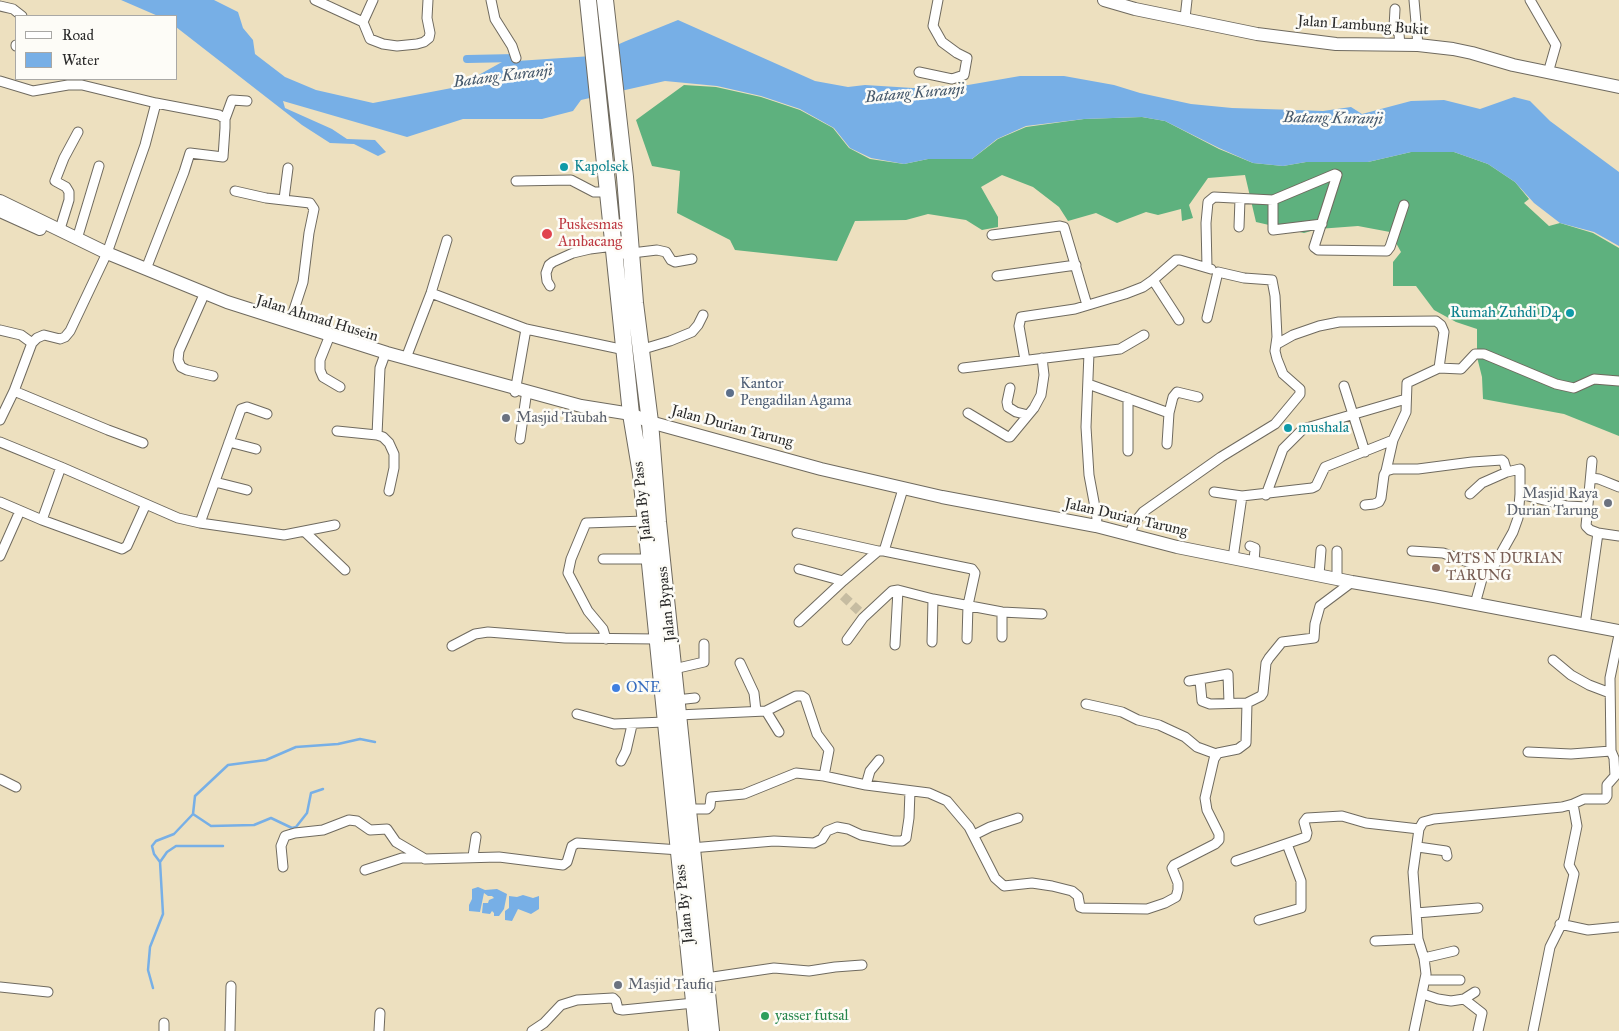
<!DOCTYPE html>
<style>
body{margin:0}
#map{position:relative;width:1619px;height:1031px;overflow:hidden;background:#ede0bf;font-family:"IM FELL Great Primer",serif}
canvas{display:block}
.legend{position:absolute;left:15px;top:15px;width:162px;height:65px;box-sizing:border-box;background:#fdfcf7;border:1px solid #a9a8a5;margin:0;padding:6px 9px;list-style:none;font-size:15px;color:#2b2b2b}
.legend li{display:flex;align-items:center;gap:10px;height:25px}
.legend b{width:25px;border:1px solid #a9a8a5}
</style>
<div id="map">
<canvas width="1619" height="1031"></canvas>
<ul class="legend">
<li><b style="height:6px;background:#fff"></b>Road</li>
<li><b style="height:14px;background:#77afe6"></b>Water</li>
</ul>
</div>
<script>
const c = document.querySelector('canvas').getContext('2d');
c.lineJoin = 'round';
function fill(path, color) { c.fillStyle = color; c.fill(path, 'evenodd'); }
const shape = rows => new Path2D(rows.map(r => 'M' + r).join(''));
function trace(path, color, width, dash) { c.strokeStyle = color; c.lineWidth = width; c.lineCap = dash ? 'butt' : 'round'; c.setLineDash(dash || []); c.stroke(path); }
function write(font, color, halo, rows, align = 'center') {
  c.font = font + ' "IM FELL Great Primer",serif'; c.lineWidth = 5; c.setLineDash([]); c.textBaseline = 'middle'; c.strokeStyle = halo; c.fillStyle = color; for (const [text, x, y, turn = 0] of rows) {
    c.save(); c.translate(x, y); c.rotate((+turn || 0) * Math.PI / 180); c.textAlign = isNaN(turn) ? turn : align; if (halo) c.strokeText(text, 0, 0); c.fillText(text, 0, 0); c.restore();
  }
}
fill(shape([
 [684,85,716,87,761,97,800,110,833,128,849,148,870,159,904,164,928,159,972,159,998,139,1026,127,1084,119,1142,117,1165,121,1219,149,1253,163,1283,166,1306,162,1368,162,1411,152,1454,152,1488,164,1515,182,1529,199,1524,203,1549,226,1560,223,1593,233,1619,248,1619,436,1564,414,1483,399,1482,377,1477,357,1477,329,1456,322,1434,310,1416,286,1393,286,1393,262,1401,252,1390,232,1358,226,1318,229,1304,233,1256,222,1245,175,1208,178,1189,205,1193,218,1182,221,1181,209,1158,215,1146,212,1117,223,1096,213,1068,221,1059,207,1033,187,1002,175,981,187,998,217,998,227,982,230,966,220,928,214,906,220,855,221,837,261,735,250,730,240,677,213,680,171,652,166,636,120]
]), '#5eb17e');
fill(shape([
 [121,0,214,0,238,12,243,28,253,40,255,54,285,77,316,90,373,103,457,87,502,62,592,56,626,41,678,20,815,81,848,87,865,85,913,88,935,87,968,85,1020,76,1064,76,1114,85,1140,93,1191,104,1232,108,1296,110,1323,111,1351,107,1362,114,1411,101,1444,100,1480,109,1514,97,1530,101,1550,121,1619,172,1619,246,1594,232,1560,223,1534,203,1515,182,1488,164,1454,152,1411,152,1368,162,1306,162,1283,166,1253,163,1219,148,1165,121,1142,117,1084,119,1026,126,997,139,972,159,928,159,904,164,871,158,850,148,834,128,800,109,761,96,717,86,665,81,581,100,573,111,542,119,463,119,407,137,283,101,285,108,332,129,347,139,375,140,386,152,378,156,354,144,330,143,302,125,176,27,176,16,158,16],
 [478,887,485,890,497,889,507,894,504,909,499,916,494,916,494,913,492,911,490,914,482,913,483,903,488,903,489,900,494,898,492,896,488,896,484,893,480,912,469,911,469,905,472,899,472,889],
 [523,895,533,898,539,896,539,909,531,914,518,909,512,921,505,920,505,911,509,908,509,896,517,897]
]), '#77afe6');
trace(shape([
 [193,814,211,826,254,825,271,818,292,828,296,827,307,813,311,793,323,789],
 [160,862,154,854,152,846,156,841,174,834,193,814,195,796,228,765,266,760,296,747,338,744,360,739,375,742],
 [153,988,148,970,150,947,163,914,160,862,167,852,176,846,223,846]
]), '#77afe6', 2.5);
trace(shape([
 [467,59,516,58,516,62]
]), '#77afe6', 8);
trace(shape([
 [843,596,859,611]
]), '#c6bca1', 9, [9, 4.5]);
const street = shape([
 [315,0,363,22],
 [373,0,363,22,370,39,383,44,397,46,417,44,424,42,429,38,430,33,427,18,428,0],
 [491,0,495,19,512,46,516,58],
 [1414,0,1418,45],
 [1530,0,1556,45,1548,73],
 [0,6,13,9,22,16],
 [1395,9,1394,27,1399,34,1400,45],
 [1185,18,1187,0],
 [16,45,16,46],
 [919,72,952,79,964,75,967,58,957,53,942,42,933,26,938,0],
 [0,81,33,91,68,85,82,85,156,103,145,145,107,253,70,331,65,337,60,339,44,335,37,338,32,343,14,391,108,430,143,443],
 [225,119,232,100,247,101],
 [516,181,571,180,594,192,607,192],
 [235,191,266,198,310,203,314,209,309,233,303,282,290,322],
 [284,199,288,168],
 [1273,200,1273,230,1322,224],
 [1239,227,1240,199],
 [60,229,69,200,69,192,66,187,55,181,64,158,78,132],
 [992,235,1060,226,1064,227,1087,305],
 [77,239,99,166],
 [615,255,657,250,666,252,671,260,675,262,692,259],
 [1207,267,1206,223,1208,202,1214,197,1273,200,1335,174,1337,175,1314,247,1318,250,1387,251,1390,247,1404,205],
 [146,269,184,172,190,153,223,157,225,128,225,119,219,115,156,103],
 [997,276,1076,265],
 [1153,280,1176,260,1180,260,1211,269],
 [550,286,547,281,546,273,549,265,553,262,573,253,590,249,614,246],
 [431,293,526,329,625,350],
 [203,297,179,351,178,360,181,367,187,370,213,376],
 [0,330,21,335,32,343],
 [328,340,320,360,320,370,323,377,340,387],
 [1277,344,1293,335,1319,326,1339,322,1436,321,1441,325,1444,332,1439,368,1407,383,1406,412,1393,440,1386,471],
 [640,350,670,341,692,332,698,325,703,315],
 [1089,353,1086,427,1089,475,1097,518,1096,526],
 [406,358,431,293,447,240],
 [1025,360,1019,326,1021,317,1075,309,1125,294,1143,287,1153,280,1179,320],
 [963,368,1120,349,1144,335],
 [1439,368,1461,369,1475,354,1484,354,1556,384,1574,388,1594,379,1619,381],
 [1088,384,1169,413,1167,444],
 [1344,386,1365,452],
 [1010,388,1007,402,1008,407,1016,412,1028,415],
 [515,392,526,329],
 [1128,398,1128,451],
 [968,413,1008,437,1010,437,1034,408,1041,395,1044,375,1042,358],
 [1169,413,1173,397,1177,392,1198,397],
 [0,420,14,391],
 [337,431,377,435,380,368,384,357],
 [377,435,383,437,389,443,394,454,394,468,389,491],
 [520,439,526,397],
 [0,442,61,467,178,518,200,523,241,409,247,407,267,414],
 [229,442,256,449],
 [1592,461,1586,526,1590,530,1598,533,1619,536],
 [1591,478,1599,479,1619,487],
 [215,482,247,490],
 [1214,492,1242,496,1312,488,1316,486,1325,467,1393,440],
 [1470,494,1482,483,1507,472],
 [1520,494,1567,506,1588,507],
 [1266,495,1283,449,1303,429,1406,399],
 [0,502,42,520,122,549,127,546,146,504],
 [1365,505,1374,504,1379,502,1381,498,1384,475,1386,471,1393,469,1418,469,1472,462,1502,460,1504,462,1507,472,1520,469,1520,494,1518,518,1513,532,1495,564,1491,567,1485,568,1443,553,1412,551],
 [42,520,61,467],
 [200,523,284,535,335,525],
 [305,532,345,570],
 [797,533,878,551],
 [1129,534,1135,522,1143,512,1221,457,1275,424,1300,394,1300,389,1283,374,1277,359,1275,351,1277,337,1275,296,1272,280,1244,278,1218,272,1207,318],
 [1250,546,1255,548,1254,562],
 [884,551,972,569,975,573,968,605,967,639],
 [0,556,20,511],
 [1233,558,1242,496],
 [603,559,649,559],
 [799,569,843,581],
 [1319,575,1321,550],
 [1337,578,1337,551],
 [1475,604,1485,568],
 [799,622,843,581,878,551,884,551,903,489],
 [1585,625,1598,533],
 [1002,637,1002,612],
 [606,639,603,629,588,611,568,573,571,559,586,523,645,521],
 [847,640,863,618,892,591,898,590,933,599,1002,612,1042,614],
 [932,642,933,599],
 [895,645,898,590],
 [452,646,475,634,488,632,565,638,657,639],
 [1553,660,1571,675,1589,685,1610,693],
 [740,663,754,693,756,711],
 [674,669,704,662,704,644],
 [1200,680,1202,701,1210,704,1247,703],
 [1189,681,1228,674,1229,703],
 [676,700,695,698],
 [1086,704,1122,712,1138,720,1159,725,1185,737,1197,747,1216,754],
 [766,711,779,732],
 [577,714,614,724,665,722],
 [678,715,766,711,796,696,802,696,805,698,817,734,829,750,824,776],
 [1528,752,1571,754,1611,751],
 [621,761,626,751,632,725],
 [0,779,16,787],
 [866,785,870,771,879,760],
 [688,809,707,809,710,806,711,797,744,794,796,773,824,776,866,785,929,793,947,801,969,827,995,878,1004,886,1032,883,1052,886,1072,891,1078,896,1080,907,1083,908,1147,909,1165,903,1176,897,1178,890,1178,883,1172,868,1174,865,1215,844,1219,840,1219,834,1207,810,1205,798,1214,759,1218,753,1238,749,1246,743,1247,703,1261,696,1263,693,1266,663,1269,658,1282,642,1314,638,1315,624,1320,606,1352,582],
 [974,835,990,827,1018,818],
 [1418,847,1446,851,1447,856],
 [691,848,774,841,814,843,822,839,827,831,837,827,848,829,861,835,893,841,902,841,906,838,909,818,910,791],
 [473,856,476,837],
 [1236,861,1306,837,1307,833,1304,822,1307,818,1342,816,1366,823,1419,829],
 [283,867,281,846,285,836,295,833,323,830,349,820,357,821,370,830,387,829,396,842,425,859,499,857,563,865,567,862,572,846,577,843,680,850],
 [365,870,402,858,422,858],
 [1416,913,1478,908],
 [1259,920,1301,908,1301,881,1287,844],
 [1560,924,1588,930,1619,927],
 [1375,941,1418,939],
 [1424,958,1454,951],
 [706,978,774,968,809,971,835,967,862,965],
 [1425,980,1460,980],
 [0,987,48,992],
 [1423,994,1438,999,1451,1001,1464,999,1475,992],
 [1464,999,1482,1013,1478,1031],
 [164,1023,164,1031],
 [230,1031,231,986],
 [379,1031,380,1013],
 [532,1031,544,1023,561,1005,577,1000,613,998,616,1001,618,1009,623,1010,694,1003],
 [1414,1031,1426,974,1424,958,1418,939,1413,872,1419,829,1423,822,1434,819,1562,807,1573,804],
 [1533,1031,1550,947,1564,919,1574,874,1569,865,1577,826,1573,804,1584,799,1605,799,1607,796,1607,785,1615,776,1614,758,1611,751,1610,678,1619,635]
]);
const secondary = shape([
 [1104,0,1135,9,1257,34,1336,44,1418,45,1453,49,1472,53,1513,65,1619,87],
 [0,201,107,253,227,302,387,353,581,406,631,414,650,422,821,469,942,497,1096,526,1177,547,1352,582,1434,596,1619,631],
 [0,211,40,229]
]);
const highway = shape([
 [588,0,631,414,641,474,697,1031],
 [605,0,625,177,635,303,650,422,658,522,711,1031]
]);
trace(street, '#6f6a5f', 11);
trace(secondary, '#6f6a5f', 14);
trace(highway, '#6f6a5f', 18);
trace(street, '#fff', 9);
trace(secondary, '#fff', 12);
trace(highway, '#fff', 16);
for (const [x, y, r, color] of [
 [564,167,5,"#0f9aa8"],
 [547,234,6,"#e0444e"],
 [1570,313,5,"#0f9aa8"],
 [730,393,5,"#5c6f8a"],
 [506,418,5,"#6b7280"],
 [1288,428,5,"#0f9aa8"],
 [1608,503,5,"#6b7280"],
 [1436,568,5,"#8d6e63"],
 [616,688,5,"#3f7fe0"],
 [618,985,5,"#6b7280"],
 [765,1016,5,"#2e9e5b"]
]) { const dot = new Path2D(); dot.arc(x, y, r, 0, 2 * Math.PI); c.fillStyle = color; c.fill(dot); trace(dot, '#fdfcf7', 2); }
write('15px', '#2b2b2b', '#fdfcf7', [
 ["Jalan Lambung Bukit",1363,26,4],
 ["Jalan Ahmad Husein",317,319,17],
 ["Jalan Durian Tarung",732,427,15],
 ["Jalan By Pass",643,501,-96],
 ["Jalan Durian Tarung",1126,518,13],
 ["Jalan Bypass",667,604,-96],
 ["Jalan By Pass",685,904,-96]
]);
write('15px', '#0d838f', '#fdfcf7', [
 ["Kapolsek",574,167],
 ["Rumah Zuhdi D4",1560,313,"right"],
 ["mushala",1298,428]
], 'left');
write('15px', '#be3a42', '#fdfcf7', [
 ["Puskesmas",558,225],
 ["Ambacang",558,242]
], 'left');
write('15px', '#4e5e75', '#fdfcf7', [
 ["Kantor",740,384],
 ["Pengadilan Agama",740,401]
], 'left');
write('15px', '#5b616d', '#fdfcf7', [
 ["Masjid Taubah",516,418],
 ["Masjid Raya",1598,494,"right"],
 ["Durian Tarung",1598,511,"right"],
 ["Masjid Taufiq",628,985]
], 'left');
write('15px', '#785e54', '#fdfcf7', [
 ["MTS N DURIAN",1446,559],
 ["TARUNG",1446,576]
], 'left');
write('15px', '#366cbe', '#fdfcf7', [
 ["ONE",626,688]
], 'left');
write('15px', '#27864d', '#fdfcf7', [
 ["yasser futsal",775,1016]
], 'left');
write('italic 16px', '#46596c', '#fdfcf7', [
 ["Batang Kuranji",503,77,-7],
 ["Batang Kuranji",915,94,-5],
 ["Batang Kuranji",1333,119,1]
]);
</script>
